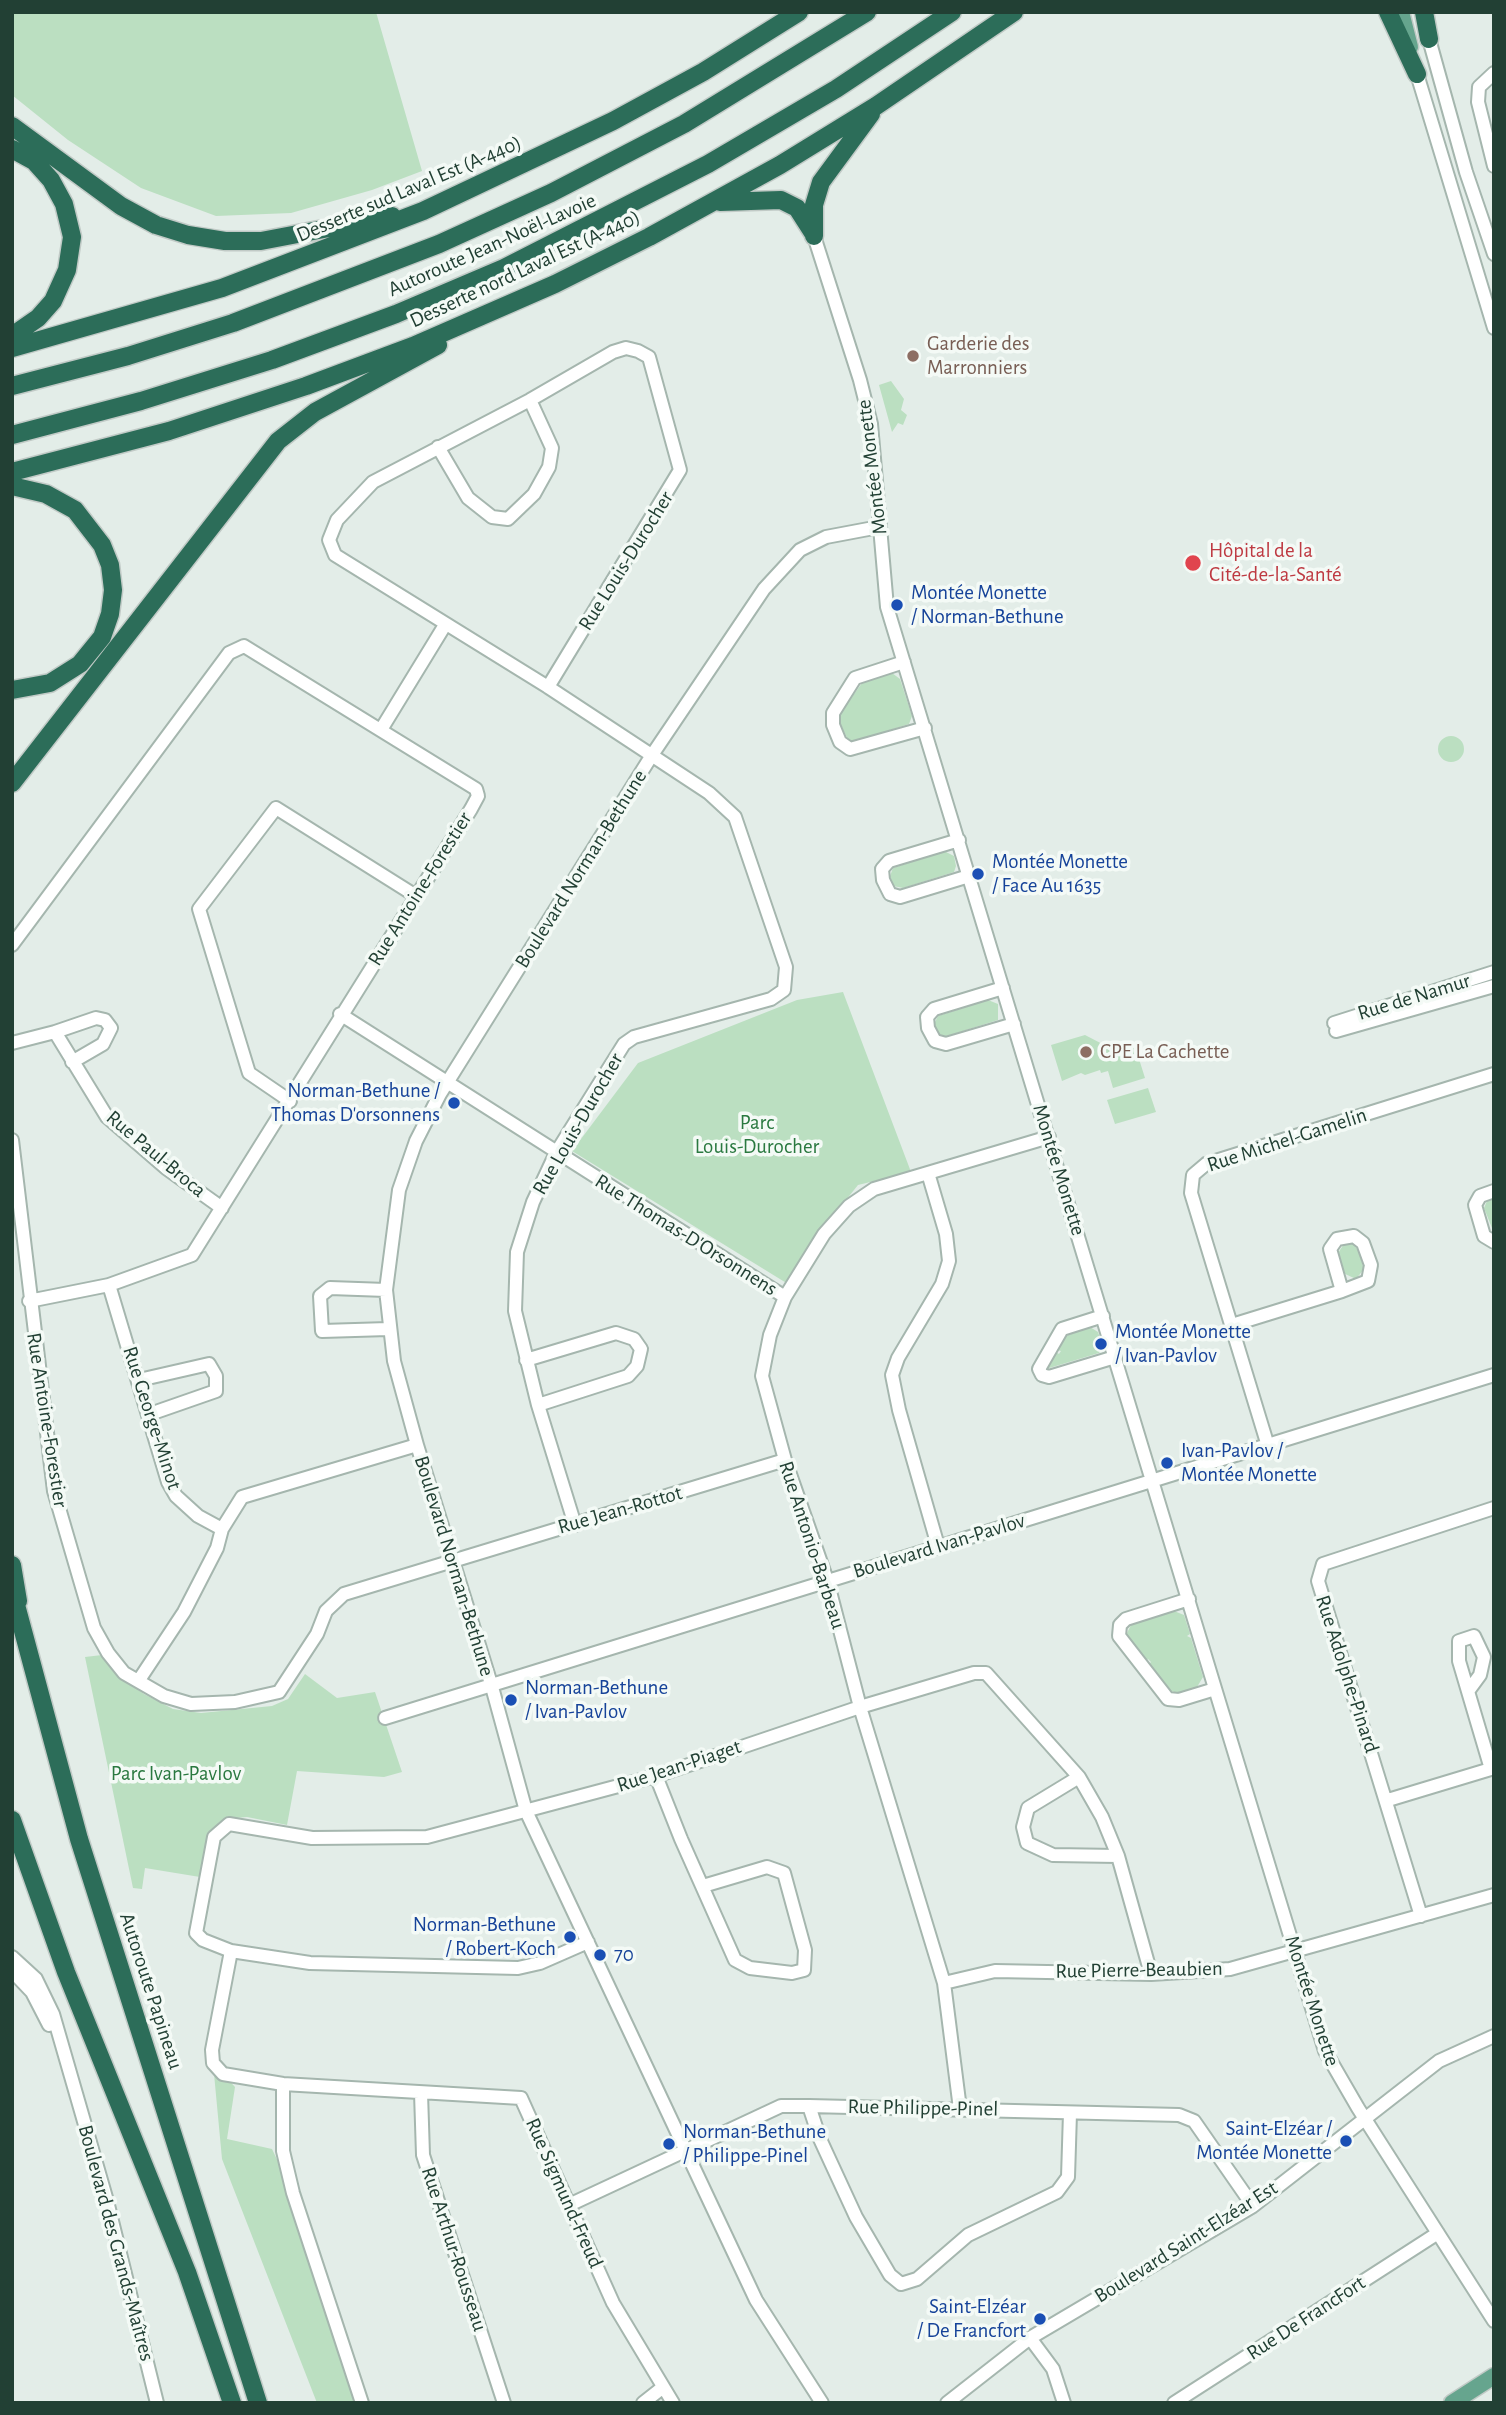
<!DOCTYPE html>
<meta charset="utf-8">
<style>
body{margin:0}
#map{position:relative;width:1506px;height:2415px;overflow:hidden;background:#e3ede8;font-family:"Alegreya Sans",sans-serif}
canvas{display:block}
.frame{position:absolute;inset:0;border:14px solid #224034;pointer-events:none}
</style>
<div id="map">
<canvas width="1506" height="2415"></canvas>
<div class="frame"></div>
</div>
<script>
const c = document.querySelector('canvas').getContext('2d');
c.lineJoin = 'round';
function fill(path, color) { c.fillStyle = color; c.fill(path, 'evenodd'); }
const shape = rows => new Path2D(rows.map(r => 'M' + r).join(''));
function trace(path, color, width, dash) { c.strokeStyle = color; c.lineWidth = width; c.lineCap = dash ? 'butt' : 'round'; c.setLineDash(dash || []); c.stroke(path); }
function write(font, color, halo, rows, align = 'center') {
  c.font = font + ' "Alegreya Sans",sans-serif'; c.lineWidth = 7; c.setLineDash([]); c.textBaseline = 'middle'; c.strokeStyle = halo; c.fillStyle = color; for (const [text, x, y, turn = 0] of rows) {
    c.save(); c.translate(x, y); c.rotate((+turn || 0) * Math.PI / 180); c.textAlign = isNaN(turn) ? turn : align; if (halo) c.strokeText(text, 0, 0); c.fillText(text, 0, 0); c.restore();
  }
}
fill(shape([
 [12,12,376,12,422,171,372,190,291,213,216,216,141,188,68,140,12,95],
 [891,381,904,399,901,410,907,415,903,425,898,423,892,432,879,385],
 [892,673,900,679,912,716,909,724,855,741,848,740,839,721,842,711,862,683],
 '1438 749a13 13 0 1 1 26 0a13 13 0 1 1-26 0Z',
 [944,851,954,856,956,866,954,872,903,888,893,886,890,876,893,868],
 [843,992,911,1172,858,1185,821,1231,788,1284,572,1151,638,1063,797,1000],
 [988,1000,998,1004,998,1020,944,1037,938,1034,934,1024,938,1016],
 [1085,1035,1114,1050,1134,1043,1145,1078,1113,1088,1108,1071,1101,1073,1100,1070,1085,1075,1081,1073,1062,1081,1051,1045],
 [1148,1088,1156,1112,1115,1124,1107,1100],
 [1494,1198,1494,1233,1484,1208,1487,1201],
 [1344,1244,1353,1244,1358,1250,1364,1269,1356,1279,1343,1273,1338,1253],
 [1090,1327,1098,1332,1100,1338,1096,1340,1097,1346,1102,1347,1099,1353,1046,1369,1056,1352,1059,1354,1061,1351,1057,1350,1066,1336],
 [1174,1611,1184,1615,1190,1634,1187,1636,1191,1638,1203,1677,1197,1687,1177,1693,1168,1690,1149,1664,1151,1662,1148,1659,1146,1661,1126,1635,1131,1625],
 [102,1655,123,1679,144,1694,173,1709,201,1713,272,1706,288,1699,305,1674,337,1698,375,1692,402,1772,384,1777,297,1771,287,1825,247,1817,224,1819,213,1829,207,1840,200,1877,145,1868,142,1889,133,1888,85,1657],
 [213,2063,235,2087,227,2139,272,2149,293,2193,362,2403,317,2403,222,2159]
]), '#bbdfc1');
const minor = shape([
 [1429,39,1466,172,1494,254],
 [1494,73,1479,87,1478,102,1494,166],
 [1417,74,1494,328],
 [814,236,860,380,871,424,887,607,1325,2051,1358,2108,1494,2321],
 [438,447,468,498,492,517,508,519,534,494,549,467,552,448,530,400],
 [904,662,855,678,833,713,833,725,840,742,850,749,925,728],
 [548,687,680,470,649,357,638,351,626,348,613,352,530,400,373,482,337,520,329,540,335,555,548,687,709,793,735,817,786,967,784,990,771,999,634,1037,624,1044,556,1153,533,1202,517,1252,515,1311,538,1405,575,1525],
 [382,728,445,625],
 [959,840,889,861,882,869,883,880,890,894,900,897,969,876],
 [12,945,229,653,244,646,476,789,478,796,471,809,192,1255,109,1285,29,1301],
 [1003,988,934,1009,927,1017,928,1028,935,1041,946,1044,1014,1024],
 [340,1014,785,1297],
 [1334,1023,1494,972],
 [1336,1031,1494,986],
 [55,1032,96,1018,105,1020,111,1028,103,1044,72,1062],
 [12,1043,55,1032,107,1117,166,1168,222,1208],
 [290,1101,249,1073,199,909,276,808,416,896],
 [12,1140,54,1491,94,1628,108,1653,124,1673,164,1696,191,1704,235,1702,279,1692,317,1634,326,1611,344,1594,785,1460],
 [928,1173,946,1234,949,1261,942,1284,898,1358,892,1375,899,1410,938,1546],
 [1494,1191,1480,1196,1475,1205,1484,1236,1494,1242],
 [109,1285,168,1482,176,1496,198,1516,222,1529],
 [386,1290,330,1288,320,1296,322,1331,388,1329],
 [1103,1316,1062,1329,1039,1369,1042,1375,1049,1377,1115,1357],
 [1232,1325,1342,1291,1368,1281,1371,1265,1363,1243,1354,1236,1337,1239,1330,1249,1342,1291],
 [526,1360,616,1333,634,1339,641,1349,637,1366,628,1376,538,1405],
 [139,1380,209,1364,216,1376,216,1391,150,1414],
 [1268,1446,1191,1193,1193,1175,1206,1164,1494,1074],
 [1189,1599,1126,1619,1120,1625,1119,1636,1168,1699,1179,1700,1215,1689],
 [139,1680,184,1612,217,1548,222,1529,242,1497,417,1445],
 [1469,1690,1480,1675,1484,1657,1474,1636,1459,1641,1459,1661,1491,1769],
 [385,1718,1494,1375],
 [656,1776,681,1839,735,1960,750,1968,792,1973,804,1970,805,1950,784,1873,767,1867,703,1886],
 [1079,1777,1028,1808,1023,1827,1027,1843,1053,1855,1118,1856],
 [1388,1800,1494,1768],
 [1421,1916,1318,1581,1323,1564,1494,1508],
 [588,1942,540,1963,518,1968,310,1963,231,1951,203,1940,196,1933,214,1837,229,1824,312,1838,427,1837,656,1776,860,1707,974,1673,986,1673,1079,1777,1102,1817,1118,1856,1151,1974],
 [231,1951,212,2050,213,2063,223,2074,283,2084,521,2098,613,2303,673,2403],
 [12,1957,36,1979,53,2014,107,2201,157,2403],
 [12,1971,32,1992,49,2025],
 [944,1983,995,1971,1151,1974,1230,1969,1494,1895],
 [283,2084,283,2151,293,2193,362,2403],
 [421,2093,423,2155,504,2403],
 [809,2106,820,2139,856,2217,890,2275,901,2284,917,2279,968,2235,1057,2192,1068,2177,1070,2113],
 [960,2109,944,1983,860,1707,827,1580,785,1460,762,1376,770,1335,785,1297,824,1234,849,1206,874,1189,1049,1137],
 [569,2205,781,2106,809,2106,1179,2115,1194,2121,1253,2206],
 [1030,2338,1053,2369,1064,2403],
 [643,2403,662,2388],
 [822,2403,756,2300,526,1811,492,1687,417,1445,394,1361,386,1290,399,1190,416,1141,440,1094,652,755,764,589,800,550,826,537,879,527],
 [947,2403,1030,2338,1253,2206,1439,2061,1494,2036],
 [1174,2403,1438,2233]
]);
const major = shape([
 [1401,12,1410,47],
 [1452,2403,1494,2376]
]);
const highway = shape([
 [1388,12,1417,74],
 [1424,12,1429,39],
 [12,126,121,206,156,225,188,235,225,241,261,241,392,216],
 [12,149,34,161,51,180,64,204,72,237,67,270,53,301,38,318,12,336],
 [720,202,781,200,797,208,813,233],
 [814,236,814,205,821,182,871,114],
 [12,348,222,288,423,211,613,121,703,72,799,12],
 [12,386,128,356,233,323,439,244,551,193,684,124,867,12],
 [12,435,141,401,272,360,396,314,504,268,708,164,836,89,952,12],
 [12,472,169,431,306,386,413,346,555,284,649,237,780,165,876,106,1014,12],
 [12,486,46,494,75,510,102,545,110,565,113,590,110,614,102,637,80,664,50,683,12,690],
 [12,783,278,441,315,412,438,345],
 [12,1565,18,1601],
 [12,1590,79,1839,258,2403],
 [12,1820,66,1972,187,2272,232,2403]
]);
trace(minor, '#a5b6ae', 16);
trace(major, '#c1cac6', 19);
trace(highway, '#c1cac6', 21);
trace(minor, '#fff', 12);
trace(major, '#66a58e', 16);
trace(highway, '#2c6d59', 18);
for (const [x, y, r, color] of [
 [913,356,7,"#8d6e63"],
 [1193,563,9,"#e0444e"],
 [897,605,7,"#1a4fb4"],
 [978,874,7,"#1a4fb4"],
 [1086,1052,7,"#8d6e63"],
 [454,1103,7,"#1a4fb4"],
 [1101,1344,7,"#1a4fb4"],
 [1167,1463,7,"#1a4fb4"],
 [511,1700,7,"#1a4fb4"],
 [570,1937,7,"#1a4fb4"],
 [600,1955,7,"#1a4fb4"],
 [1346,2141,7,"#1a4fb4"],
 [669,2144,7,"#1a4fb4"],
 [1040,2319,7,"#1a4fb4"]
]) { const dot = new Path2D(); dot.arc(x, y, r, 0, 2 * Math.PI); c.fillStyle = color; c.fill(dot); trace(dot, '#f4faf6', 2.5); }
write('21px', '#224034', '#f4faf6', [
 ["Desserte sud Laval Est (A-440)",409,189,-23],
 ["Autoroute Jean-Noël-Lavoie",492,245,-24],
 ["Desserte nord Laval Est (A-440)",525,269,-25],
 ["Montée Monette",872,467,-97],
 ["Rue Louis-Durocher",626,561,-58],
 ["Boulevard Norman-Bethune",581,869,-58],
 ["Rue Antoine-Forestier",420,889,-58],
 ["Rue de Namur",1414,997,-17],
 ["Rue Louis-Durocher",578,1124,-60],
 ["Rue Michel-Gamelin",1287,1140,-18],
 ["Rue Paul-Broca",156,1154,40],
 ["Montée Monette",1059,1170,73],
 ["Rue Thomas-D'Orsonnens",686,1235,32],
 ["Rue George-Minot",152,1418,72],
 ["Rue Antoine-Forestier",47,1420,81],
 ["Rue Jean-Rottot",620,1510,-16],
 ["Rue Antonio-Barbeau",812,1545,72],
 ["Boulevard Ivan-Pavlov",939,1546,-17],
 ["Boulevard Norman-Bethune",454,1566,73],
 ["Rue Adolphe-Pinard",1347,1674,72],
 ["Rue Jean-Piaget",679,1766,-18],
 ["Rue Pierre-Beaubien",1139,1970,-1],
 ["Autoroute Papineau",151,1991,72],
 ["Montée Monette",1312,2001,72],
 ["Rue Philippe-Pinel",923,2108,1],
 ["Rue Sigmund-Freud",564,2193,66],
 ["Boulevard Saint-Elzéar Est",1186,2242,-32],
 ["Boulevard des Grands-Maîtres",116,2243,75],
 ["Rue Arthur-Rousseau",454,2249,72],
 ["Rue De FrancFort",1306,2318,-33]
]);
write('21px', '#785e54', '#f4faf6', [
 ["Garderie des",927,344],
 ["Marronniers",927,368],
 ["CPE La Cachette",1100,1052]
], 'left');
write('21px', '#be3a42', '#f4faf6', [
 ["Hôpital de la",1209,551],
 ["Cité-de-la-Santé",1209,575]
], 'left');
write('21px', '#164399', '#f4faf6', [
 ["Montée Monette",911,593],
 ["/ Norman-Bethune",911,617],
 ["Montée Monette",992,862],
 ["/ Face Au 1635",992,886],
 ["Norman-Bethune /",440,1091,"right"],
 ["Thomas D'orsonnens",440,1115,"right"],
 ["Montée Monette",1115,1332],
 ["/ Ivan-Pavlov",1115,1356],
 ["Ivan-Pavlov /",1181,1451],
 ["Montée Monette",1181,1475],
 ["Norman-Bethune",525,1688],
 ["/ Ivan-Pavlov",525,1712],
 ["Norman-Bethune",556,1925,"right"],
 ["/ Robert-Koch",556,1949,"right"],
 ["70",614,1955],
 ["Saint-Elzéar /",1332,2129,"right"],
 ["Montée Monette",1332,2153,"right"],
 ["Norman-Bethune",683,2132],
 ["/ Philippe-Pinel",683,2156],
 ["Saint-Elzéar",1026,2307,"right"],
 ["/ De Francfort",1026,2331,"right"]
], 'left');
write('21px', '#2a7940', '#f4faf6', [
 ["Parc",757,1123],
 ["Louis-Durocher",757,1147],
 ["Parc Ivan-Pavlov",176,1774]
]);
</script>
